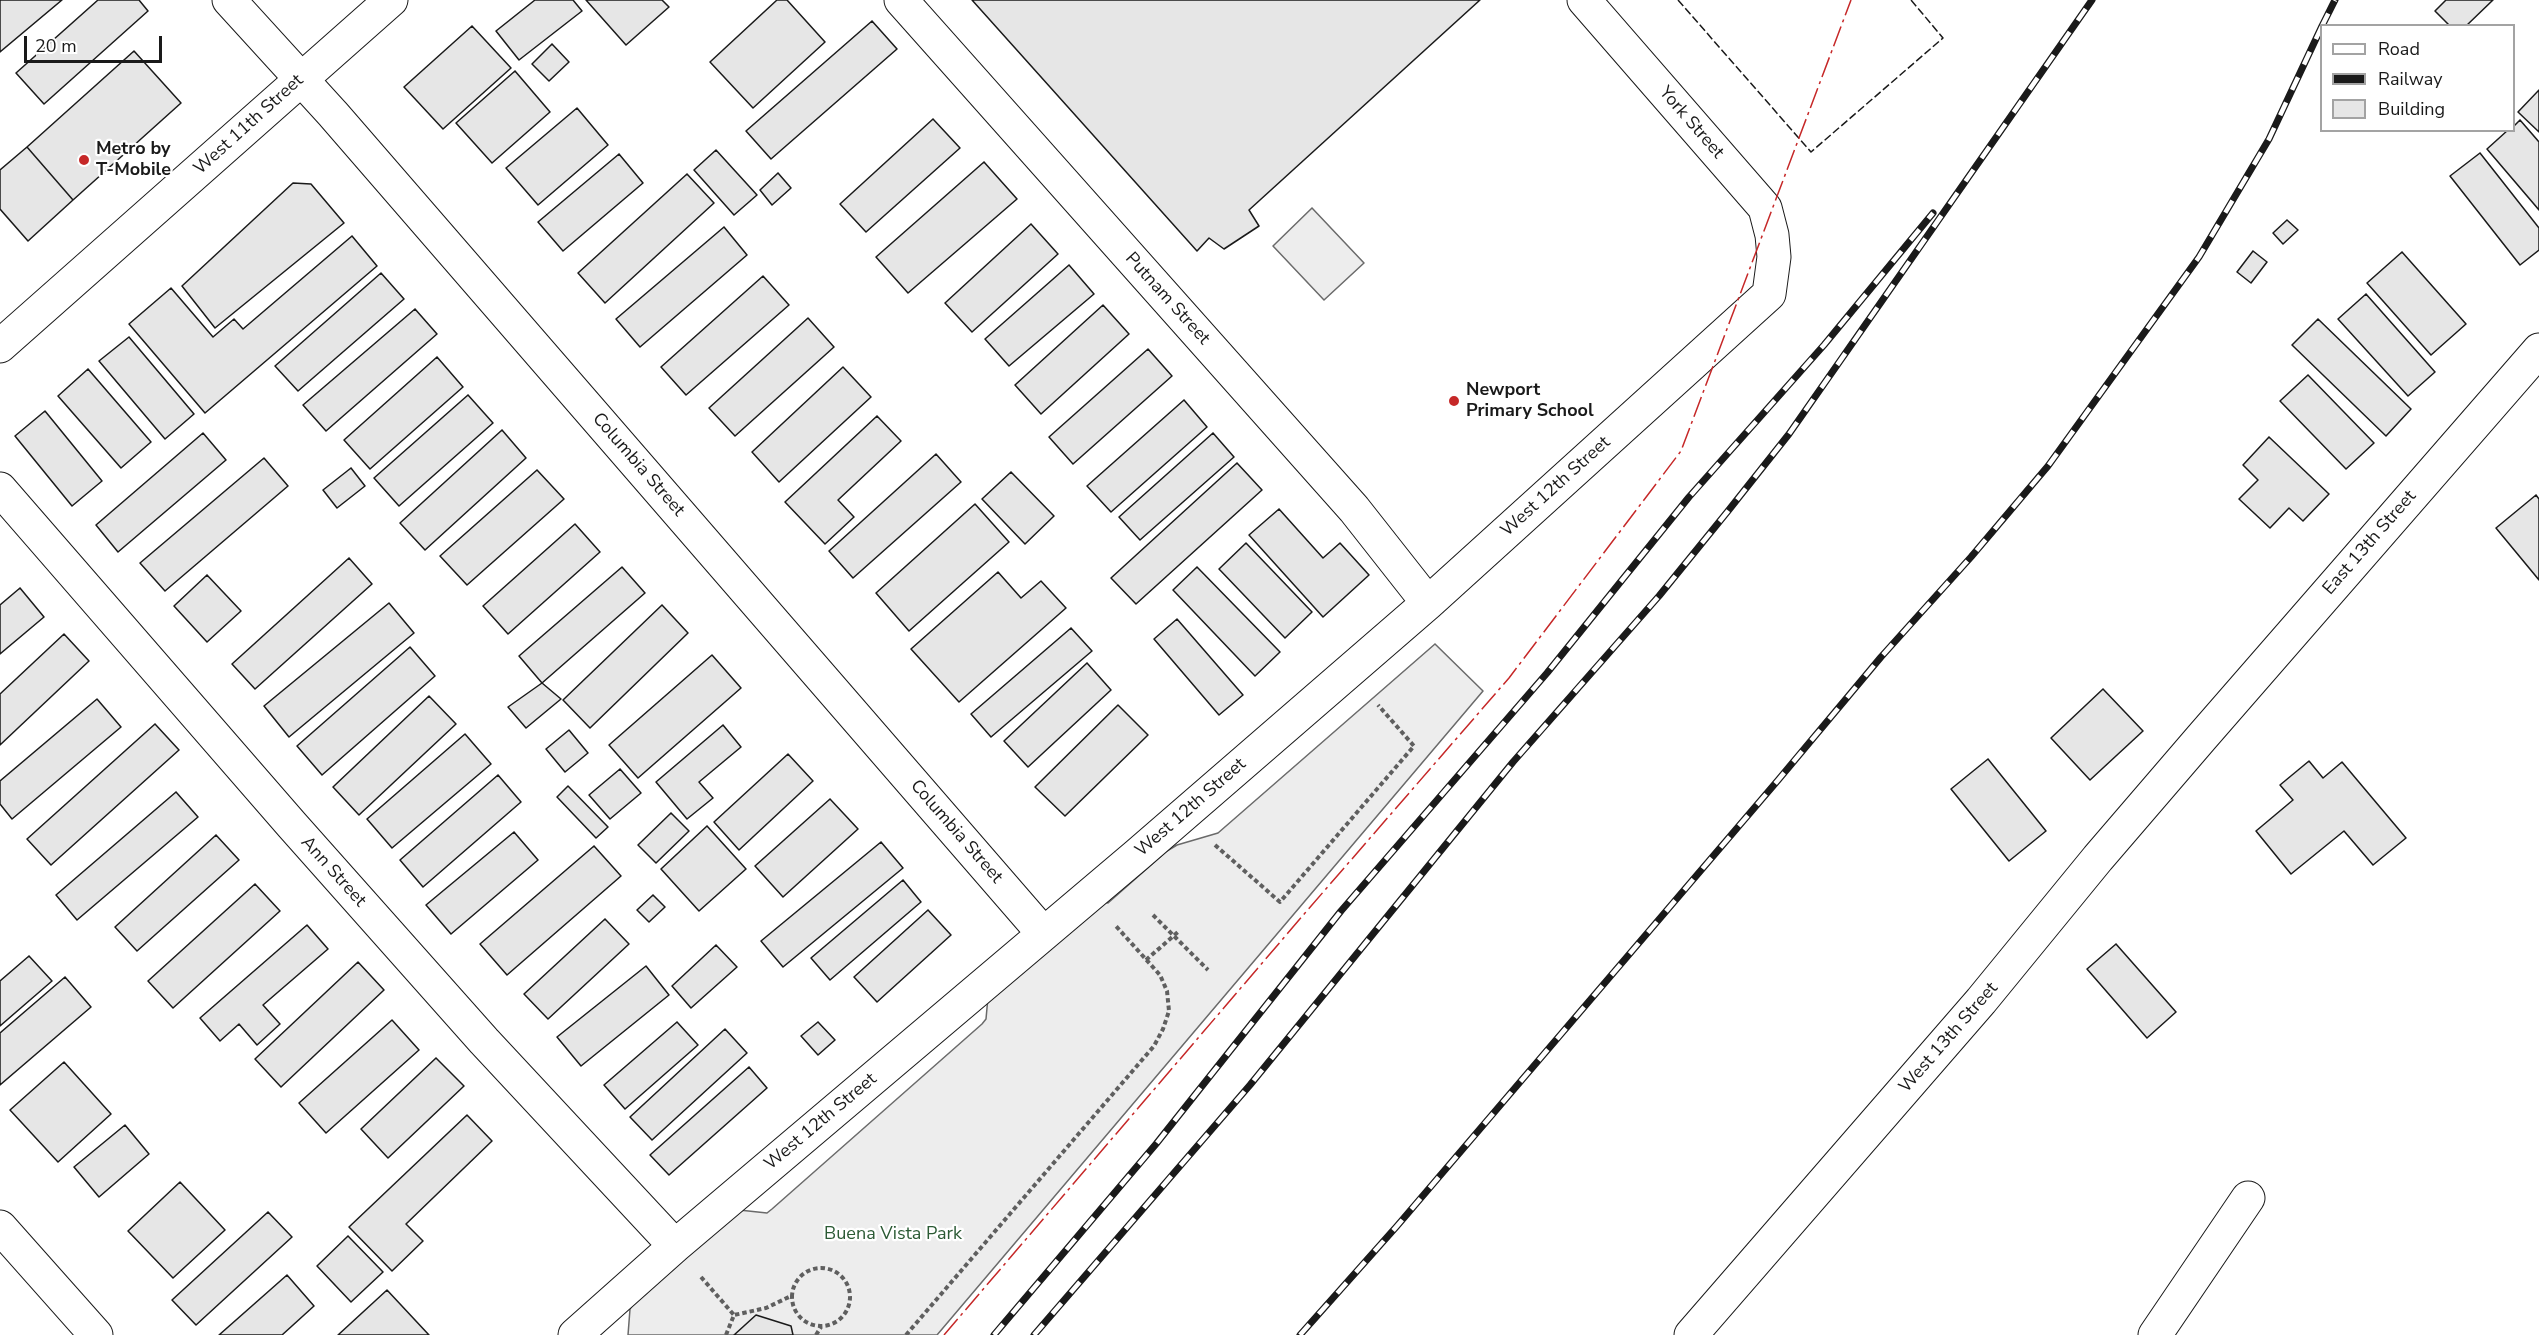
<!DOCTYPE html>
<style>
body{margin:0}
#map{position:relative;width:2539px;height:1335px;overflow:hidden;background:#fff;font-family:"Nunito Sans",sans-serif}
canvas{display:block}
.legend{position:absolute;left:2320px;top:24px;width:195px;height:108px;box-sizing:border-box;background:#fff;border:2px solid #a3a3a3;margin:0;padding:8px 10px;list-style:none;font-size:18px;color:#1a1a1a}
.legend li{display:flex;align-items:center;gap:12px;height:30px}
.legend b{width:30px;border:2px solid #a3a3a3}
.scale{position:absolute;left:24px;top:36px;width:138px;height:27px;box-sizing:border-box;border:3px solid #1a1a1a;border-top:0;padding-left:8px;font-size:18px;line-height:21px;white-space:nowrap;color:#1a1a1a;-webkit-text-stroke:4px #fff;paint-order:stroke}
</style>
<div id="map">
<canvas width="2539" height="1335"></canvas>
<ul class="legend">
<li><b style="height:8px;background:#fff"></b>Road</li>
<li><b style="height:8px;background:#1a1a1a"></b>Railway</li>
<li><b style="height:16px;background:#e6e6e6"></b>Building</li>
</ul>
<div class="scale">20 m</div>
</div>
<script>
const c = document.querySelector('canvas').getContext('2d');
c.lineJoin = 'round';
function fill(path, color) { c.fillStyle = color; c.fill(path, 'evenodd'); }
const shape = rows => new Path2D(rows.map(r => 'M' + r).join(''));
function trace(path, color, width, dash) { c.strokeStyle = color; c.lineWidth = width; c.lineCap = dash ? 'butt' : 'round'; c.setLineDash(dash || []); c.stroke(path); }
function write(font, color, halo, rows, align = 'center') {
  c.font = font + ' "Nunito Sans",sans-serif'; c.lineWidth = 4.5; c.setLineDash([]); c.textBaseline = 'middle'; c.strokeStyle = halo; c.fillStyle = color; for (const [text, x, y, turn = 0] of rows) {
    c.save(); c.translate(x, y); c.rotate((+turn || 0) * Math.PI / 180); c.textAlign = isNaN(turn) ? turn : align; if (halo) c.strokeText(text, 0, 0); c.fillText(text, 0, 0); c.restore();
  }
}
const built = shape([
 [1312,208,1364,263,1324,300,1273,246,1312,208],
 [1435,644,1483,691,937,1335,628,1335,630,1309,633,1304,739,1210,767,1213,772,1209,982,1024,986,1019,988,997,1105,902,1108,903,1167,851,1177,845,1218,833,1435,644]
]);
fill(built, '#ededed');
trace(built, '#6a6a6a', 1.5);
const building = shape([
 [0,0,62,0,0,52,0,0],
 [98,0,139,0,148,11,44,104,16,73,98,0],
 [535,0,573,0,582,11,519,60,496,31,535,0],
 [586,0,662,0,669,7,626,45,586,0],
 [777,0,787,0,825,42,753,108,710,62,777,0],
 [972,0,1480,0,1249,210,1259,226,1224,249,1209,238,1197,251,972,0],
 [2446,0,2493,0,2466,26,2450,26,2435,11,2446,0],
 [872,21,897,49,771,159,746,131,872,21],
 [472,26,511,68,443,129,404,87,472,26],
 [552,44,569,62,549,81,532,64,552,44],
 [134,51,181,103,73,200,27,147,134,51],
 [515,71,550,112,492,163,456,123,515,71],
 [2539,90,2539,132,2518,112,2539,90],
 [577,108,608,145,538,205,506,168,577,108],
 [933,119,960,148,866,232,840,204,933,119],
 [2520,120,2539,142,2539,210,2487,149,2508,130,2514,130,2514,126,2520,120],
 [27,147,73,200,28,241,0,209,0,170,27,147],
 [716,150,757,195,734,215,694,170,716,150],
 [2480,153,2539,228,2539,250,2520,265,2450,176,2480,153],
 [619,154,643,183,563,251,538,222,619,154],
 [984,162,1017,199,908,293,876,257,984,162],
 [778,173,791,188,772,205,760,190,778,173],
 [687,174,714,203,605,303,578,273,687,174],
 [293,183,311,184,344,223,215,328,182,286,293,183],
 [2287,220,2298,230,2283,244,2273,233,2287,220],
 [1031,224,1058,254,972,332,945,303,1031,224],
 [724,227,747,255,640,347,616,319,724,227],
 [352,236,377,266,205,413,129,324,171,288,213,337,234,319,243,329,352,236],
 [2253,251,2267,262,2251,283,2237,272,2253,251],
 [2402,252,2466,324,2431,355,2367,283,2402,252],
 [1069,265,1094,294,1009,366,985,339,1069,265],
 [381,273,404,299,298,391,275,366,381,273],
 [763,276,789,305,686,395,661,367,763,276],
 [2366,294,2435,372,2408,396,2338,319,2366,294],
 [1103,305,1129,334,1041,414,1015,385,1103,305],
 [415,309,437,334,326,431,303,405,415,309],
 [808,318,834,347,735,436,709,408,808,318],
 [2318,319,2411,409,2386,436,2292,345,2318,319],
 [129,337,194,414,165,439,99,361,129,337],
 [1148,349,1172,376,1073,464,1049,437,1148,349],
 [437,357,463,387,370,469,344,440,437,357],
 [843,367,871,397,779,482,752,452,843,367],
 [88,369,151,442,121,468,58,396,88,369],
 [2308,375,2374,443,2346,469,2280,401,2308,375],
 [468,395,493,423,399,506,374,478,468,395],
 [1184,400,1207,427,1111,512,1087,486,1184,400],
 [45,411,102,481,72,506,15,436,45,411],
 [877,416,901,441,838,500,854,517,825,544,785,502,877,416],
 [502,430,526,458,425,550,400,523,502,430],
 [203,433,226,460,118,552,96,525,203,433],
 [1213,433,1234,457,1140,540,1119,517,1213,433],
 [2269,437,2329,494,2303,521,2289,508,2270,528,2239,499,2258,480,2243,465,2269,437],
 [936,454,961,482,853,578,829,551,936,454],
 [264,458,288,486,165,591,140,563,264,458],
 [1237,463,1262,490,1136,604,1111,578,1237,463],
 [351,468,365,486,337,508,323,490,351,468],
 [537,470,564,499,467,585,440,556,537,470],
 [1011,472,1054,516,1025,544,982,499,1011,472],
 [2536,495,2539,499,2539,580,2496,528,2536,495],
 [975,504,1009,542,909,631,876,593,975,504],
 [1279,509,1323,558,1340,543,1369,575,1323,617,1249,535,1279,509],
 [575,524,600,552,508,634,483,606,575,524],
 [1246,543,1312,612,1285,638,1219,569,1246,543],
 [349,558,372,584,255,689,232,664,349,558],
 [622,567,645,593,542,683,519,656,622,567],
 [1197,567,1280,652,1255,676,1173,590,1197,567],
 [998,572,1021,598,1041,581,1066,608,959,702,911,649,998,572],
 [207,575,241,611,207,642,174,606,207,575],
 [20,588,44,617,0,654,0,605,20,588],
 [389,603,414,633,289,737,264,706,389,603],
 [662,605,688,633,590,728,563,700,662,605],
 [1177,619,1243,695,1219,715,1154,639,1177,619],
 [1071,628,1092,651,991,737,971,714,1071,628],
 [64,634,89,661,0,745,0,694,64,634],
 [410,647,435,676,322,775,297,746,410,647],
 [712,655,741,688,638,778,609,745,712,655],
 [1087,663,1111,690,1028,767,1004,741,1087,663],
 [542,683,561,699,526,728,508,707,542,683],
 [2103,689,2143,731,2090,780,2051,738,2103,689],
 [429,696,456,724,359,815,333,787,429,696],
 [97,699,121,727,12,819,0,804,0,781,97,699],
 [1118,705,1148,735,1065,816,1035,787,1118,705],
 [155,724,179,750,51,865,27,839,155,724],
 [723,725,741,747,699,782,713,798,687,819,656,782,723,725],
 [569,730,588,753,565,772,546,749,569,730],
 [465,734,491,764,392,848,367,819,465,734],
 [788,754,813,781,739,850,714,822,788,754],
 [1988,759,2046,831,2009,861,1951,789,1988,759],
 [2309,761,2323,778,2342,762,2406,838,2373,865,2344,831,2291,874,2256,831,2293,800,2280,785,2309,761],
 [620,769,641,793,610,819,589,795,620,769],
 [498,775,521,802,423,887,400,860,498,775],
 [568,786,608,827,596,838,557,797,568,786],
 [176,792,198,817,77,920,56,895,176,792],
 [830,799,858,829,783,897,755,866,830,799],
 [671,813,689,831,656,863,638,845,671,813],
 [707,826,746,869,699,911,661,869,707,826],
 [514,832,538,860,451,934,426,905,514,832],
 [216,835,239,860,137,951,115,927,216,835],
 [881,842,903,868,783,967,761,941,881,842],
 [594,846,621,876,507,975,480,944,594,846],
 [903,880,921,902,830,980,811,958,903,880],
 [255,884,280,911,173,1008,148,981,255,884],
 [653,895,665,907,649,922,637,910,653,895],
 [928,910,951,935,877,1002,854,977,928,910],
 [605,919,629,944,548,1019,524,994,605,919],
 [307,925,328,949,263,1005,280,1024,257,1045,239,1024,220,1041,200,1018,307,925],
 [2116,944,2176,1012,2147,1038,2087,969,2116,944],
 [716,945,737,967,691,1008,672,986,716,945],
 [29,956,52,981,0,1026,0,981,29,956],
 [358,962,384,990,281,1087,255,1059,358,962],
 [646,966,669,995,581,1066,557,1037,646,966],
 [65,977,91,1007,0,1085,0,1033,65,977],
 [392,1020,419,1050,326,1133,299,1103,392,1020],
 [677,1022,698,1045,625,1109,604,1085,677,1022],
 [818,1022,835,1040,818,1055,801,1036,818,1022],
 [725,1029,747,1053,652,1140,630,1117,725,1029],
 [436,1058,464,1086,388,1158,361,1129,436,1058],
 [64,1062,111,1114,58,1162,10,1110,64,1062],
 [749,1067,767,1088,669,1175,650,1155,749,1067],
 [467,1115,492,1141,406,1224,423,1241,392,1271,349,1227,467,1115],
 [125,1125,149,1154,99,1197,74,1167,125,1125],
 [180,1182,225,1230,173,1278,128,1231,180,1182],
 [268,1212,292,1237,196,1325,172,1300,268,1212],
 [348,1236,383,1272,351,1302,317,1266,348,1236],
 [287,1275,314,1306,282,1335,219,1335,287,1275],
 [387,1290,429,1335,338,1335,387,1290],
 [756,1315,791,1326,793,1335,734,1335,756,1315]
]);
fill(building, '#e6e6e6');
trace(building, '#1a1a1a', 1.5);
const minor = shape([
 [229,0,333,114,1043,933],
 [901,0,1354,509,1428,603],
 [0,489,292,825,484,1041,675,1246],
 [0,1227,96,1335],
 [575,1335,675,1246,1137,855,1428,603,1769,294,1774,257,1772,235,1765,208,1584,0],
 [1691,1335,1981,1001,2098,858,2202,737,2539,350],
 [2155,1335,2248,1198]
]);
const major = shape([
 [0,346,391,0]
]);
trace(minor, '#1a1a1a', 35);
trace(major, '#1a1a1a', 35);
trace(shape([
 [1215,845,1280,902,1414,746,1378,705],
 [1153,915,1208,970],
 [1146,960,1178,932],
 '792 1297a29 29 0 1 1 58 0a29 29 0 1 1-58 0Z',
 [701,1277,734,1315],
 [726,1335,734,1315,766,1308,791,1296],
 [816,1335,821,1327],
 [906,1335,1154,1046,1163,1029,1169,1011,1167,991,1160,975,1115,925]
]), '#5f5f5f', 4, [4.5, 3]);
trace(minor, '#fff', 33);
trace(major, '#fff', 33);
const rail = shape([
 [2322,26,2335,0],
 [994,1335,1156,1144,1341,911,1547,673,1689,497,1824,345,1933,213],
 [1034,1335,1250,1085,1513,762,1659,596,1728,511,1789,434,2092,0],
 [1300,1335,1397,1226,1779,779,1881,657,1971,557,2048,466,2199,257,2269,139,2322,26]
]);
trace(rail, '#1a1a1a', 7);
trace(rail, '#fff', 4.5, [14]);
trace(shape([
 [1678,0,1811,152,1943,38,1911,0]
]), '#1a1a1a', 1.5, [8, 3]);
trace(shape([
 [944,1335,1305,913,1509,678,1681,451,1851,0]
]), '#c62828', 1.5, [21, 4.5, 3, 4.5]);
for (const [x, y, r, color] of [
 [84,160,6,"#c62828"],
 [1454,401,6,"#c62828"]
]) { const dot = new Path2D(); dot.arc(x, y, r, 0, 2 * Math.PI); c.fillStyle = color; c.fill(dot); trace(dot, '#fff', 2); }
write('18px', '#1a1a1a', '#fff', [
 ["York Street",1691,123,49],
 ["West 11th Street",249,125,-42],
 ["Putnam Street",1167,299,48],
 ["Columbia Street",638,465,49],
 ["West 12th Street",1556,487,-42],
 ["East 13th Street",2370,543,-49],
 ["West 12th Street",1191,808,-41],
 ["Columbia Street",956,832,49],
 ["Ann Street",333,872,48],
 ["West 13th Street",1949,1038,-49],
 ["West 12th Street",821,1122,-40]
]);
write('bold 18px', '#1a1a1a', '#fff', [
 ["Metro by",96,150],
 ["T-Mobile",96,171],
 ["Newport",1466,391],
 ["Primary School",1466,412]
], 'left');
write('18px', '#2b5a34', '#fff', [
 ["Buena Vista Park",893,1235]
]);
</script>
